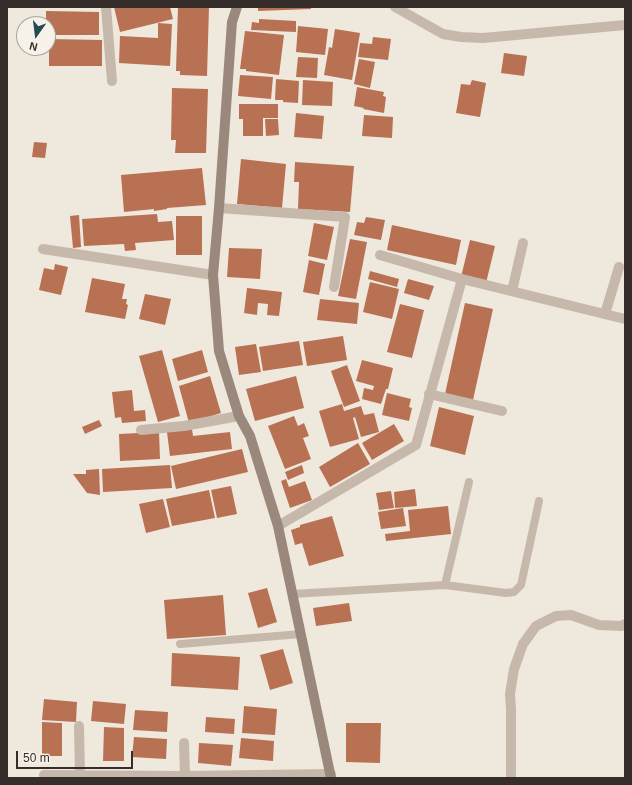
<!DOCTYPE html>
<style>
body{margin:0}
#map{position:relative;width:632px;height:785px;overflow:hidden;background:#efe8dd;font-family:Arial,sans-serif}
canvas{display:block}
.frame{position:absolute;inset:0;border:8px solid #352d29;pointer-events:none}
.north{position:absolute;left:16px;top:16px;width:40px;height:40px;box-sizing:border-box;background:#f7f2e9;border:1px solid #a9a39c;border-radius:50%;rotate:194deg;font-size:11px;font-weight:700;line-height:16px;text-align:center;color:#352d29}
.north::after{content:'';display:block;margin:auto;width:14px;height:18px;background:#234c51;clip-path:polygon(50% 0,100% 100%,50% 72%,0 100%)}
.scale{position:absolute;left:16px;top:751px;width:117px;height:18px;box-sizing:border-box;border:2px solid #352d29;border-top:0;padding-left:5px;font-size:12px;line-height:14px;white-space:nowrap;color:#352d29;-webkit-text-stroke:3px #f7f2e9;paint-order:stroke}
</style>
<div id="map">
<canvas width="632" height="785"></canvas>
<div class="frame"></div>
<div class="north">N</div>
<div class="scale">50 m</div>
</div>
<script>
const c = document.querySelector('canvas').getContext('2d');
c.lineJoin = 'round';
function fill(path, color) { c.fillStyle = color; c.fill(path, 'evenodd'); }
const shape = rows => new Path2D(rows.map(r => 'M' + r).join(''));
function trace(path, color, width, dash) { c.strokeStyle = color; c.lineWidth = width; c.lineCap = dash ? 'butt' : 'round'; c.setLineDash(dash || []); c.stroke(path); }
fill(shape([
 [114,7,170,7,173,19,120,32],
 [178,7,209,7,207,76,180,75,180,71,176,71],
 [258,7,311,7,311,9,258,11],
 [46,11,99,12,99,35,48,35,48,24,46,24],
 [259,19,296,21,296,32,251,30,252,22,259,23],
 [158,23,172,24,170,66,119,63,120,36,158,38],
 [298,26,328,29,325,55,296,52],
 [335,29,360,33,352,80,324,75,329,47,332,48],
 [245,31,284,35,279,75,246,71,246,69,240,69],
 [373,37,391,39,388,60,358,57,360,43,372,44],
 [49,39,102,40,102,66,49,66],
 [504,53,527,56,524,76,501,73],
 [298,57,318,58,317,78,296,77],
 [359,59,375,62,370,88,354,84],
 [240,75,273,77,271,99,238,96],
 [276,79,299,81,298,103,283,102,283,100,275,100],
 [303,80,333,82,332,106,302,105],
 [472,80,486,83,480,117,456,113,461,84,470,85],
 [357,87,384,92,383,96,386,97,384,113,363,109,364,108,354,106],
 [172,88,208,89,206,153,175,153,176,140,171,140],
 [239,104,278,104,278,118,263,118,263,136,243,136,243,119,239,119],
 [296,113,324,116,322,139,294,137],
 [364,115,393,117,392,138,362,136],
 [265,119,278,119,279,135,266,136],
 [34,142,47,143,45,158,32,157],
 [241,159,286,164,282,208,237,204],
 [295,162,354,166,350,212,298,209,299,182,294,182],
 [202,168,206,205,167,208,167,209,154,211,154,209,124,212,121,175],
 [157,214,158,222,172,221,174,240,135,243,136,250,125,251,124,244,84,246,82,219],
 [79,215,81,247,73,248,70,216],
 [176,216,202,216,202,255,176,255],
 [366,217,385,220,381,240,354,235,357,222,364,223],
 [314,223,334,227,327,260,308,256],
 [392,225,461,240,456,265,387,250],
 [350,239,367,242,356,299,338,296],
 [470,240,495,246,486,283,461,277],
 [229,248,262,249,260,279,227,277],
 [309,260,325,264,319,295,303,292],
 [55,264,68,267,61,295,39,290,44,268,54,270],
 [370,271,399,279,397,287,368,279],
 [92,278,125,284,122,299,127,299,126,304,128,305,125,319,85,312],
 [408,279,434,286,429,300,404,293],
 [370,282,399,289,392,319,363,312],
 [247,288,282,292,279,316,267,315,268,304,258,303,257,315,244,313],
 [145,294,171,299,165,325,139,319],
 [320,299,359,303,357,324,317,320],
 [465,303,493,309,473,400,445,394],
 [400,304,424,310,412,358,387,352],
 [343,336,347,360,307,366,303,342],
 [299,341,303,365,263,371,259,347],
 [256,344,261,372,239,375,235,347],
 [162,350,180,416,158,422,139,356],
 [202,350,208,372,178,381,172,359],
 [362,360,393,368,388,389,386,389,381,404,362,399,364,388,373,390,374,386,356,381],
 [347,365,360,401,344,407,331,371],
 [210,376,221,413,189,423,179,386],
 [296,376,304,408,255,421,246,389],
 [132,390,134,411,145,410,146,421,122,423,121,417,115,418,112,392],
 [387,393,411,399,409,407,412,408,409,421,382,415],
 [342,404,344,411,361,406,364,415,374,413,379,432,361,437,355,417,353,418,359,439,330,447,319,411],
 [439,407,474,416,465,455,430,446],
 [294,416,298,426,304,423,309,436,303,438,311,459,285,469,268,426],
 [99,420,102,426,85,434,82,427],
 [394,424,404,441,372,460,362,443],
 [192,429,193,436,230,432,232,449,170,456,167,432],
 [159,432,160,459,120,461,119,434],
 [358,443,370,464,330,487,319,467],
 [242,449,248,472,176,489,171,466],
 [170,465,172,488,103,492,102,469],
 [302,465,304,473,288,480,285,472],
 [99,469,100,495,87,493,73,474,86,474,86,470],
 [286,479,289,487,305,481,312,500,290,508,281,481],
 [231,486,237,514,217,518,211,490],
 [415,489,417,506,395,508,394,492],
 [209,490,215,518,172,526,166,499],
 [391,491,394,508,379,510,376,493],
 [163,499,170,527,146,533,139,504],
 [448,506,451,534,386,541,385,534,410,531,408,510],
 [403,508,406,526,381,529,378,512],
 [332,516,344,556,309,566,302,543,295,545,291,530,300,527,300,525],
 [267,588,277,622,258,628,248,593],
 [223,595,226,635,167,639,164,600],
 [349,603,352,621,316,626,313,608],
 [283,649,293,683,270,690,260,655],
 [172,653,240,657,238,690,171,686],
 [44,699,77,702,76,722,42,720],
 [93,701,126,704,124,724,91,721],
 [244,706,277,709,275,735,242,733],
 [135,710,168,712,167,732,133,730],
 [206,717,235,719,234,734,205,732],
 [42,722,62,723,62,756,42,756],
 [346,723,381,723,380,763,346,762],
 [104,727,124,728,124,761,103,761],
 [134,737,167,739,166,759,132,757],
 [241,738,274,741,273,761,239,758],
 [199,743,233,745,231,766,198,763]
]), '#b87152');
trace(shape([
 [445,585,469,482],
 [293,594,445,585,506,593,514,592,521,585,539,501],
 [180,644,301,634]
]), '#c6b9ab', 8);
trace(shape([
 [106,7,112,81],
 [395,7,443,34,461,37,483,38,625,25],
 [219,208,345,217,334,287],
 [43,249,213,275],
 [380,255,462,279],
 [512,291,523,243],
 [605,314,619,267],
 [429,394,502,411],
 [141,430,184,426,239,416],
 [278,526,416,445,462,279,625,319],
 [79,726,80,776],
 [184,743,185,776],
 [44,775,185,776,331,774],
 [511,778,511,710,510,694,514,669,523,644,536,626,556,616,571,615,599,625,621,626,625,624]
]), '#c6b9ab', 10);
trace(shape([
 [237,7,232,22,219,208,213,275,219,351,239,416,250,436,278,526,331,778]
]), '#9a887c', 10);
</script>
